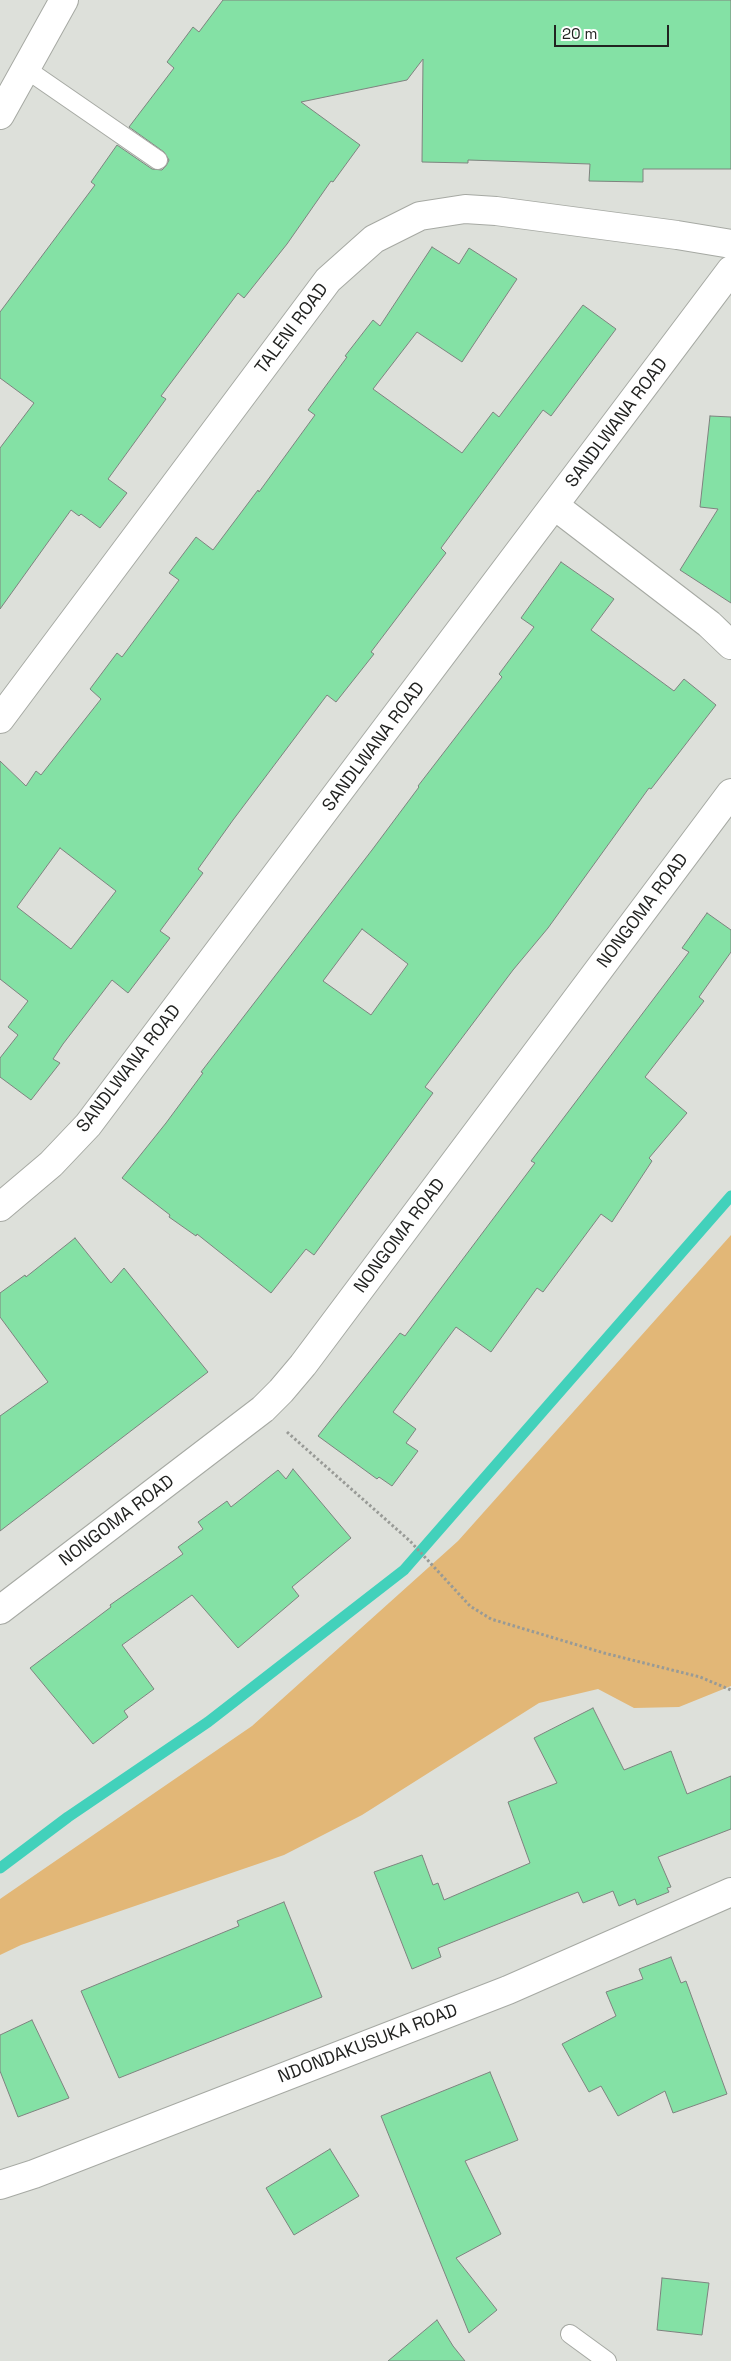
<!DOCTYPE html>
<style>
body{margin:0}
#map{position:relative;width:731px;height:2361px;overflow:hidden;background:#dde0da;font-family:"Space Grotesk",sans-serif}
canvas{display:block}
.scale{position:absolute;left:554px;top:25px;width:115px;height:22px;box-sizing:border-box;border:2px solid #222321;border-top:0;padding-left:6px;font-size:15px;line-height:18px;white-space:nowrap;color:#222321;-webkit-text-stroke:4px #fff;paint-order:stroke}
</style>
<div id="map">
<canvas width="731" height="2361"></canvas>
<div class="scale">20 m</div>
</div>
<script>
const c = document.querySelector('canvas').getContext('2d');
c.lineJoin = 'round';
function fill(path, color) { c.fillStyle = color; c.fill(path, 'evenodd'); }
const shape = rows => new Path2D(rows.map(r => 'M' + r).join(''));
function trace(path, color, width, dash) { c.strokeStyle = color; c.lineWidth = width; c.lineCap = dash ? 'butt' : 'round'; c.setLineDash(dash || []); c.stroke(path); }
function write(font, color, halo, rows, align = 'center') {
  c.font = font + ' "Space Grotesk",sans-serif'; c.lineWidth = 5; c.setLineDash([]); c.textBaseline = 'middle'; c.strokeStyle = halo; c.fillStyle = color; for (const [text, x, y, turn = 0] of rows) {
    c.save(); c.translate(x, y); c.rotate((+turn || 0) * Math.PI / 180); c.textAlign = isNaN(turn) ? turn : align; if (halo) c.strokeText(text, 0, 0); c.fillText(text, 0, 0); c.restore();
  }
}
fill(shape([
 [731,1235,731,1686,679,1707,634,1708,598,1689,539,1703,362,1815,284,1855,21,1945,0,1955,0,1899,252,1726,458,1541]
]), '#e2b777');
trace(shape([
 [0,1868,68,1817,208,1722,404,1570,731,1196]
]), '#42d1bb', 11);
const building = shape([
 [223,0,731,0,731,169,643,169,643,182,589,181,590,164,468,160,468,163,422,162,423,59,407,80,301,102,360,145,333,182,331,181,287,244,244,298,238,293,161,396,166,399,108,479,127,493,100,528,81,514,79,516,71,510,0,609,0,448,34,403,0,378,0,312,95,185,91,182,117,145,152,169,162,170,166,166,169,160,164,152,129,127,174,68,167,62,193,27,199,32,223,0],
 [432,247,459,264,469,248,517,279,462,362,417,332,373,389,462,453,493,412,499,417,583,305,616,329,551,416,543,410,441,548,446,553,371,652,374,654,336,702,327,695,233,820,198,869,203,873,160,931,170,938,128,993,112,980,63,1044,53,1059,60,1063,31,1100,0,1077,0,1058,18,1035,8,1027,28,1001,0,979,0,761,26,786,36,771,41,775,101,699,90,689,117,653,122,657,179,580,169,573,196,537,213,550,258,490,259,492,315,415,308,410,347,357,345,356,373,320,380,326,432,247],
 [60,848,116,891,71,949,17,907,60,848],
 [710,416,731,417,731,603,680,570,718,509,700,507,710,416],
 [561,562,614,599,591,630,674,691,684,679,716,705,651,789,649,788,548,928,513,970,425,1087,433,1093,314,1255,306,1249,271,1293,197,1234,196,1236,169,1217,170,1215,122,1178,166,1123,203,1073,201,1072,372,850,419,787,418,786,502,677,499,674,534,627,521,618,561,562],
 [362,929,408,964,371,1015,323,981,362,929],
 [707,913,731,930,731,952,699,997,704,1001,645,1077,687,1113,649,1158,652,1161,612,1222,601,1214,543,1292,537,1288,491,1352,456,1327,393,1412,416,1429,406,1443,418,1451,392,1486,379,1477,377,1479,318,1436,400,1333,405,1336,535,1163,531,1161,689,952,682,948,707,913],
 [75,1238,111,1283,124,1268,208,1372,0,1531,0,1416,48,1382,0,1317,0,1293,25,1275,26,1277,75,1238],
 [293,1469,351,1538,292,1587,299,1596,238,1648,192,1595,122,1645,154,1689,124,1711,128,1717,93,1744,30,1668,111,1607,110,1605,183,1554,178,1547,203,1529,198,1522,227,1501,231,1507,278,1470,286,1479,293,1469],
 [593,1708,624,1770,671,1751,687,1794,731,1776,731,1829,658,1857,671,1887,667,1888,669,1892,637,1905,635,1899,619,1906,613,1891,583,1903,578,1892,438,1948,441,1957,412,1969,374,1872,422,1855,433,1885,438,1883,444,1900,530,1863,508,1802,557,1783,534,1738,593,1708],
 [284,1902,322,1997,119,2078,81,1991,239,1926,237,1921,284,1902],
 [671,1957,681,1983,686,1981,727,2094,673,2113,665,2091,618,2116,601,2086,589,2092,562,2044,616,2016,606,1992,643,1979,639,1969,671,1957],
 [32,2020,69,2098,18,2117,0,2071,0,2035,32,2020],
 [490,2072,518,2140,465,2161,501,2234,456,2258,497,2310,469,2333,381,2116,490,2072],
 [330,2149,359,2196,294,2235,266,2188,330,2149],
 [662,2278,709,2283,702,2335,657,2330,662,2278],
 [437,2320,453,2346,465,2361,388,2361,437,2320]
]);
fill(building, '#84e1a5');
trace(building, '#7e837f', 1);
const lane = shape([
 [26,69,158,160],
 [570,2334,607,2361]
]);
const street = shape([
 [555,506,709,624,731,645],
 [0,719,328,280,374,239,420,216,465,209,496,211,677,235,731,244],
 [0,1207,51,1164,88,1125,731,270],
 [0,1610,263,1409,281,1391,303,1365,731,793],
 [0,2185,34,2174,508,1990,731,1892]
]);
const secondary = shape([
 [0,115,64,0]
]);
trace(lane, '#a6a9a3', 20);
trace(street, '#a6a9a3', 30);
trace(secondary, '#a6a9a3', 30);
trace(shape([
 [287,1432,410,1541,470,1606,491,1619,604,1653,700,1677,731,1690]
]), '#989a96', 3, [2.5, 2.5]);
trace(lane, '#fff', 18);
trace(street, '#fff', 28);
trace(secondary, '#fff', 28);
write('18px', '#222321', '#fff', [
 ["TALENI ROAD",292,329,-53],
 ["SANDLWANA ROAD",617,423,-53],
 ["SANDLWANA ROAD",374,747,-53],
 ["NONGOMA ROAD",643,911,-53],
 ["SANDLWANA ROAD",129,1069,-52],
 ["NONGOMA ROAD",400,1236,-53],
 ["NONGOMA ROAD",117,1521,-37],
 ["NDONDAKUSUKA ROAD",368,2044,-21]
]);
</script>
